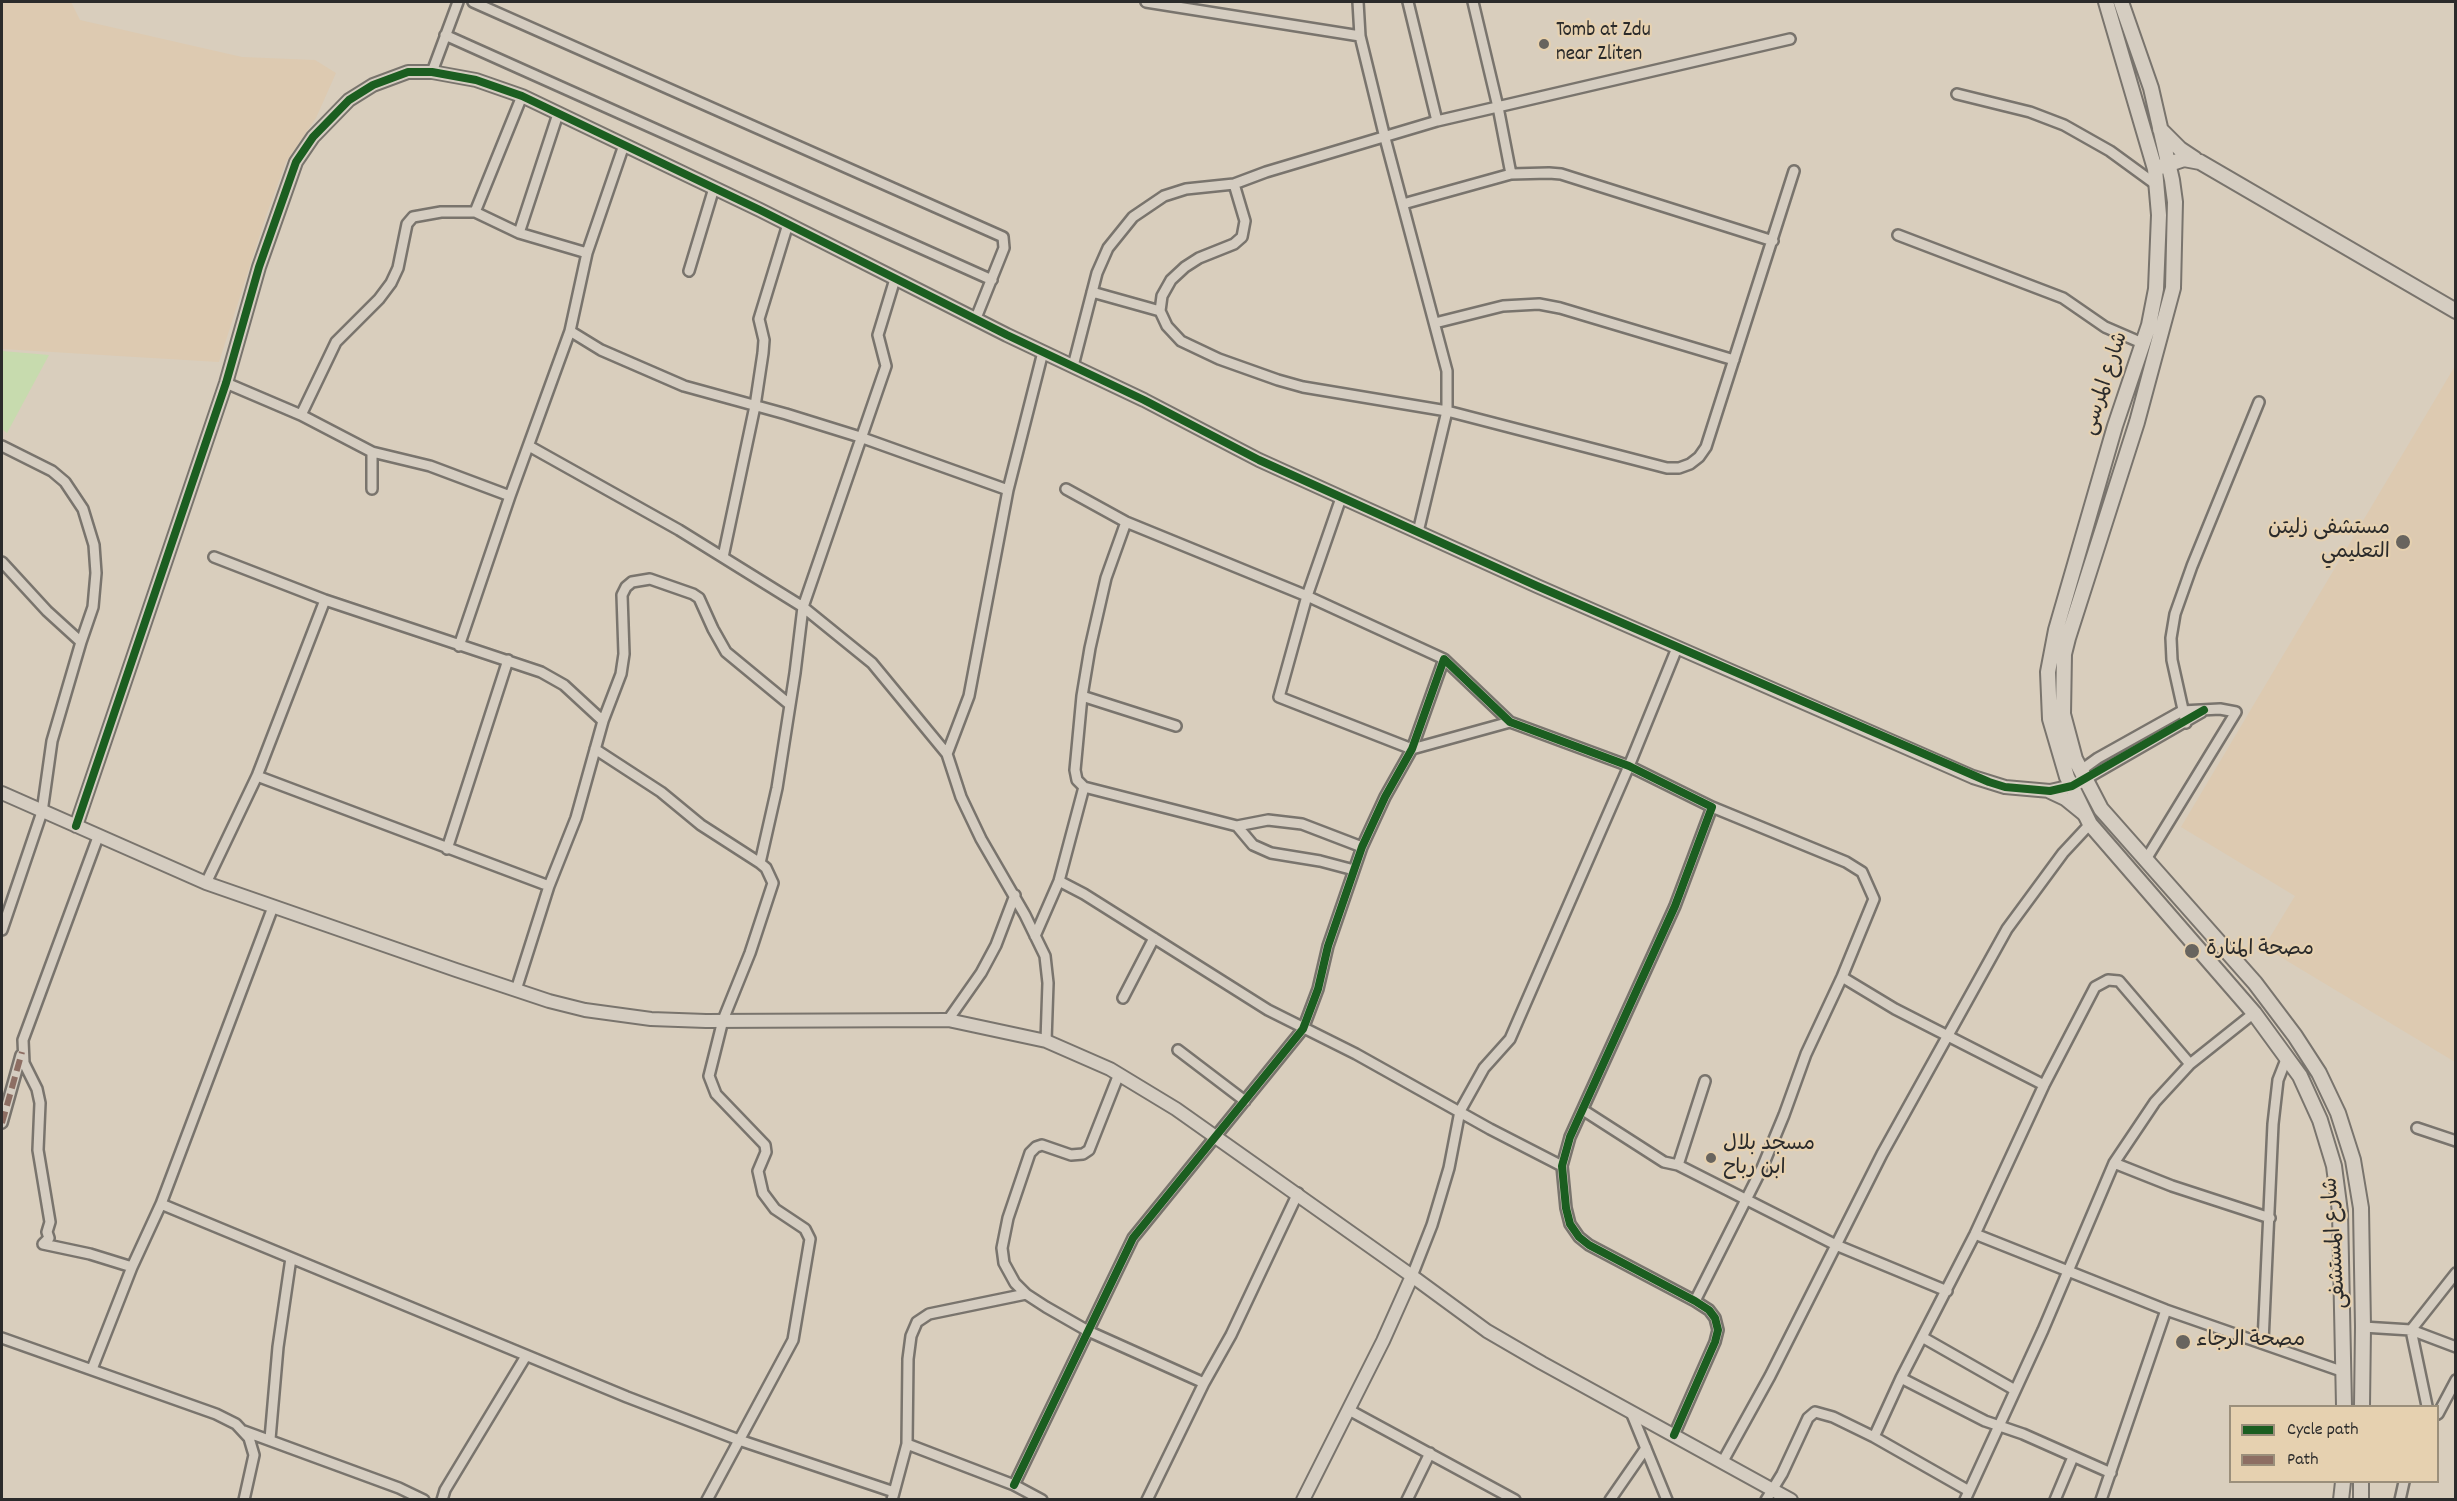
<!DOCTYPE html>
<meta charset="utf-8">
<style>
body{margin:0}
#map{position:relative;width:2457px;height:1501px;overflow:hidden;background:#d9cebd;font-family:Dekko,sans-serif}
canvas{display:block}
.frame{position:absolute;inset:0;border:3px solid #2b2b2b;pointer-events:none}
.legend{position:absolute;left:2229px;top:1405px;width:210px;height:78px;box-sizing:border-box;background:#e6d1b0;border:2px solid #9b8f7b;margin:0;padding:8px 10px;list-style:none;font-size:18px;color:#2b2b2b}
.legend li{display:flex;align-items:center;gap:12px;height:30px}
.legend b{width:30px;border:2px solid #9b8f7b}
</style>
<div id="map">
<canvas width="2457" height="1501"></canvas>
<div class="frame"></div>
<ul class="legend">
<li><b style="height:8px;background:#1b5e20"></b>Cycle path</li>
<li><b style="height:8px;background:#8d6e63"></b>Path</li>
</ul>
</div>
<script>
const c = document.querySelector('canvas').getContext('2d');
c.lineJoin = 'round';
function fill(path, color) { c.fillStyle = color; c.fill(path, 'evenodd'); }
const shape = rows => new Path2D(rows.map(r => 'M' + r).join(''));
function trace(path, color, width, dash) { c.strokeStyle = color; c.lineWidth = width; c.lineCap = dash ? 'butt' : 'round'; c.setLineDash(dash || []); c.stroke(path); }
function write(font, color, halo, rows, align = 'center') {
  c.font = font + ' Dekko,"Playpen Sans Arabic",sans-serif'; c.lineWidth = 4.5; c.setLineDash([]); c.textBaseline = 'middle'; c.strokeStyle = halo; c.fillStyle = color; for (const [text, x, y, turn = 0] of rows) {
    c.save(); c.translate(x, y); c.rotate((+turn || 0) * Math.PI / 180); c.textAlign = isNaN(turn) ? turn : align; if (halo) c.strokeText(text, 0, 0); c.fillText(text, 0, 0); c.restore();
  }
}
fill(shape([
 [2,2,71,2,80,20,242,57,315,60,336,73,316,118,286,162,266,216,219,362,2,349],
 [2455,366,2455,1062,2264,947,2295,896,2181,827]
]), '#ddcab1');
fill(shape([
 [2,351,49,355,7,433,2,429]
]), '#c7dbae');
const street = shape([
 [473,2,1003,237,1004,248,976,318],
 [1146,2,1360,36],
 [1358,2,1360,36,1385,138,1447,371,1447,411,1418,532],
 [1408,2,1437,121],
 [1473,2,1498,107,1511,174],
 [445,35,992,280],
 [432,72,458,2],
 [1957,94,2030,112,2064,125,2110,151,2158,186],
 [1234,184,1245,221,1242,237,1234,244,1199,258,1185,267,1171,280,1162,296,1160,311,1167,326,1181,341,1219,359,1278,380,1303,387,1447,411,1667,468,1679,468,1690,464,1699,457,1706,447,1794,171],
 [1403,204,1511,174,1549,173,1561,174,1773,241],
 [475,212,522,96],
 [519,233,558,114],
 [1898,235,2063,298,2105,327,2142,343],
 [689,271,714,188],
 [1092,292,1160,311],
 [1435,323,1503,306,1539,304,1560,308,1734,360],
 [570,331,601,350,684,386,786,414,860,437,1008,490],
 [1043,352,1008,490,969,696,947,754,961,797,981,839,1025,915,1045,956,1048,983,1046,1041],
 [1073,366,1097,273,1108,248,1133,217,1164,196,1186,189,1234,184,1266,172,1437,121,1790,39],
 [226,383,301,415,372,452,430,466,510,496],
 [301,415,336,342,379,299,391,283,398,268,407,224,413,217,441,212,475,212,519,233,587,253],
 [2,446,52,471,65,482,83,509,94,545,96,573,93,607,81,642],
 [529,446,679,530,803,607,872,663,947,754],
 [372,489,372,452],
 [1066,489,1126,522,1307,596,1444,659],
 [1341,498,1307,596,1279,697,1412,749,1510,722],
 [1126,522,1106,578,1090,648,1082,696,1075,770,1077,780,1084,787,1237,826,1268,820,1302,824,1362,847],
 [214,557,325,600,541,672,564,685,603,721],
 [723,557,755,406,763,353,764,340,759,319,788,224],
 [2,562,47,611,81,642,52,741,42,812,2,930],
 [459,646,510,496,570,331,587,253,624,145],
 [1082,696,1176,726],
 [2186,723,2172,660,2171,638,2175,614,2192,566,2259,402],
 [595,749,661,792,701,825,760,863,766,868,773,883,750,953,723,1020,709,1076,716,1094,765,1145,766,1152,758,1171,763,1193,775,1209,805,1229,810,1239,793,1340,707,1500],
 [2080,771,2098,758,2182,711,2220,709,2236,712,2145,861],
 [257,776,549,886],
 [2084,780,2202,712],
 [1237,826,1253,845,1271,853,1320,861,1354,870],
 [98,837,23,1040,24,1063,37,1089,40,1103,38,1150,50,1222,47,1232,49,1238,43,1244,90,1254,132,1267,161,1204,273,907],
 [447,849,508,660],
 [760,863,777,788,795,673,803,607,886,366,878,335,895,279],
 [1059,881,1084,787],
 [206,883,257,776,325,600],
 [1035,936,1059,881,1084,894,1268,1010,1356,1054,1490,1129,1562,1166],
 [1842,977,1895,1009,2044,1085],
 [516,990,549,886,576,818,603,721,621,674,624,654,622,595,626,587,632,582,650,579,693,594,699,598,713,629,726,652,789,704],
 [1123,998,1154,938],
 [948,1020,981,973,996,945,1015,895],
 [1178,1050,1245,1101],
 [1119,1074,1089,1150,1083,1154,1071,1155,1042,1145,1036,1147,1030,1153,1008,1218,1002,1248,1004,1263,1015,1283,1026,1294,1046,1307,1088,1331,1204,1383],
 [1583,1110,1664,1162,1678,1165,1836,1245,1947,1291],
 [2,1123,21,1055],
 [2417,1128,2456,1141],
 [2114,1163,2172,1186,2270,1218],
 [1678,1165,1705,1081],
 [161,1204,627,1397,739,1440,894,1492],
 [1975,1234,2166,1310,2344,1372],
 [1412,1276,1432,1225,1449,1168,1460,1111,1484,1068,1510,1039,1629,766,1677,648],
 [1695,1301,1762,1168,1784,1115,1806,1054,1842,977,1874,899,1862,872,1846,862,1712,807],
 [2363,1327,2411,1330,2456,1347],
 [1922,1337,2015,1390],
 [2,1338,216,1414,236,1424,249,1438,254,1455,244,1500],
 [2263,1342,2273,1124,2278,1080,2287,1057],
 [92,1369,132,1267],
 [1901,1378,1985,1421,2023,1434,2111,1473],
 [2427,1406,2411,1330,2456,1273],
 [1349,1410,1515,1500],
 [1631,1412,1667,1500],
 [2438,1414,2456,1380],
 [244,1431,399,1488,424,1500],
 [1874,1437,1901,1378,1975,1234,2044,1085,2095,987,2108,980,2119,981,2190,1064],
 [270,1439,278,1347,291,1258],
 [907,1444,908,1359,911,1336,917,1322,929,1314,1026,1294],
 [1723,1461,1770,1376,1882,1154,2007,929,2063,853,2090,824],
 [1014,1485,1133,1238,1303,1029,1318,989,1328,946,1362,847,1385,797,1412,749,1444,659,1510,722,1629,766,1712,807,1675,906,1570,1137,1562,1166,1566,1208,1570,1224,1579,1237,1589,1245,1695,1301,1709,1310,1715,1318,1718,1330,1715,1342,1674,1435],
 [442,1500,445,1490,526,1356],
 [892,1500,907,1444,1014,1485,1042,1500],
 [1147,1500,1204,1383,1231,1335,1298,1193],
 [1407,1500,1430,1453],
 [1610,1500,1646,1448],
 [1766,1500,1782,1474,1808,1418,1815,1412,1833,1417,1874,1437,1969,1491],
 [1965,1500,2043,1330,2114,1163,2155,1102,2190,1064,2254,1013],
 [2055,1500,2073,1457],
 [2101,1500,2166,1310],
 [2400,1500,2404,1482]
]);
const secondary = shape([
 [2048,791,2065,799,2086,816],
 [2,793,206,883,456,970,549,1001,585,1010,651,1019,706,1021,948,1020,1046,1041,1110,1069,1176,1109,1412,1276,1383,1341,1303,1500],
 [76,826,226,383,259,267,296,162,313,137,349,100,373,85,408,72,432,72,476,80,522,96,760,210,1007,335,1144,400,1259,460,1537,586,1973,777,2005,787,2050,791,2072,786,2084,780],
 [1412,1276,1487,1331,1542,1363,1791,1500]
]);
const primary = shape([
 [2106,2,2155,169,2159,215,2156,289,2149,325,2115,426,2056,630,2048,672,2050,719,2067,777,2090,824,2254,1013,2300,1076,2320,1120,2334,1166,2340,1212,2344,1406],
 [2121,2,2151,88,2172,180,2175,202,2173,288,2137,422,2068,638,2064,654,2063,714,2075,759,2101,809,2255,983,2295,1036,2319,1073,2338,1113,2353,1160,2361,1208,2363,1327,2362,1406],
 [2160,129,2180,149,2195,159],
 [2160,167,2184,159,2200,162,2456,311],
 [2341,1500,2343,1482],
 [2361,1500,2361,1482]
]);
trace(street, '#79746d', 14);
trace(secondary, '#79746d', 16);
trace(primary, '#79746d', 18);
trace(street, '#d5cdc1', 9);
trace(secondary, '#d5cdc1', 12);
trace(primary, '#d5cdc1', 14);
trace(shape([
 [2,1123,22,1052]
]), '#8d6e63', 6, [12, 6]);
trace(shape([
 [76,826,226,383,259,267,296,162,313,137,349,100,373,85,408,72,432,72,476,80,522,96,760,210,1007,335,1144,400,1259,460,1537,586,1989,782,2005,787,2050,791,2072,786,2204,710],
 [1014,1485,1133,1238,1303,1029,1318,989,1328,946,1362,847,1385,797,1412,749,1444,659,1510,722,1629,766,1712,807,1675,906,1570,1137,1562,1166,1566,1208,1570,1224,1579,1237,1589,1245,1695,1301,1709,1310,1715,1318,1718,1330,1715,1342,1674,1435]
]), '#1b5e20', 8);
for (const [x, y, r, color] of [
 [1544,44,6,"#68645e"],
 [2403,542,8,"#68645e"],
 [2192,951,8,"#68645e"],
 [1711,1158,6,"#68645e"],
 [2183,1342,8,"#68645e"]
]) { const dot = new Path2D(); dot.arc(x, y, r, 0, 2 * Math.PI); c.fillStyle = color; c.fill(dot); trace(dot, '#e6d1b0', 2); }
write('21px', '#2b2b2b', '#e6d1b0', [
 ["Tomb at Zdu",1556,32],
 ["near Zliten",1556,56],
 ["مستشفى زليتن",2390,530,"right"],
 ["التعليمي",2390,554,"right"],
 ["مصحة المنارة",2206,951],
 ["مسجد بلال",1723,1146],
 ["ابن رباح",1723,1170],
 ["مصحة الرجاء",2196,1342]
], 'left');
write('21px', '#2b2b2b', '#e6d1b0', [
 ["شارع المرسى",2107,384,-72],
 ["شارع المستشفى",2337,1243,-94]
]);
</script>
